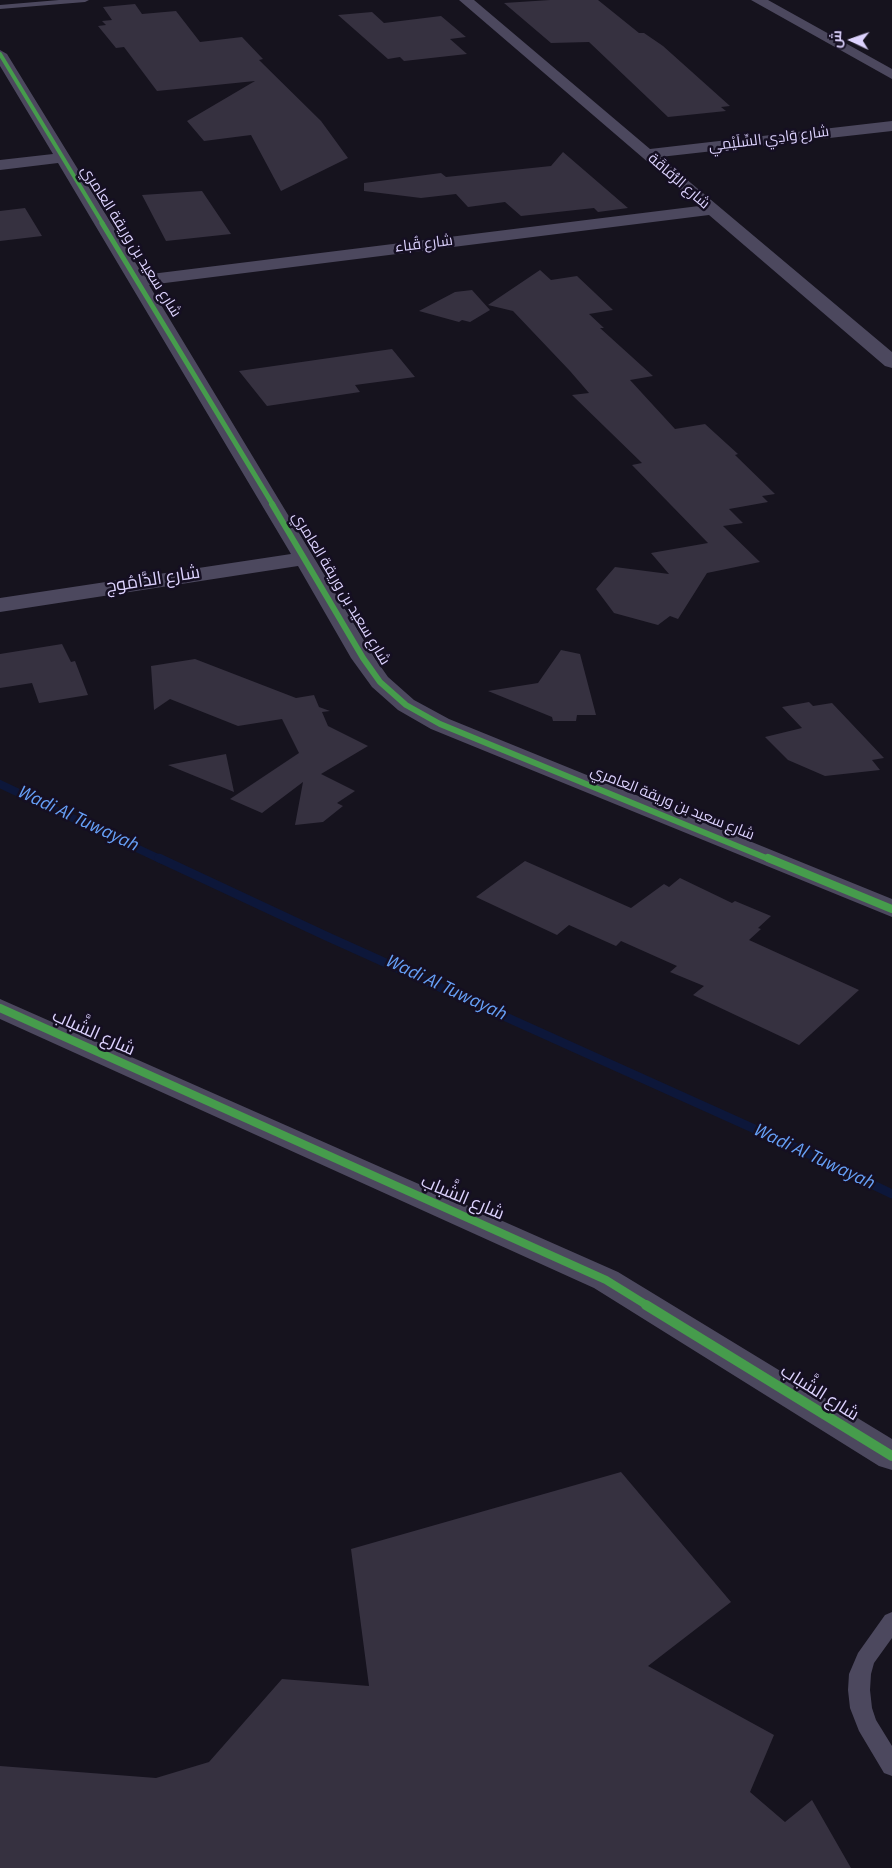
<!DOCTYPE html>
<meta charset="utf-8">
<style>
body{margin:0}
#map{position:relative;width:892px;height:1868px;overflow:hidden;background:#16131e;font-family:"Source Sans 3",Cairo,sans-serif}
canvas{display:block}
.north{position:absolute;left:827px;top:15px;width:50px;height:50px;-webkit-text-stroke:4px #150f22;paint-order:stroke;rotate:273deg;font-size:14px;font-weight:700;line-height:20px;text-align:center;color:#dcd2fd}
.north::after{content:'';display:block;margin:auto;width:18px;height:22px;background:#dcd2fd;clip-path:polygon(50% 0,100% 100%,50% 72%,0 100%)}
</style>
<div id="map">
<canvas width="892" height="1868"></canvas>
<div class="north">ش</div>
</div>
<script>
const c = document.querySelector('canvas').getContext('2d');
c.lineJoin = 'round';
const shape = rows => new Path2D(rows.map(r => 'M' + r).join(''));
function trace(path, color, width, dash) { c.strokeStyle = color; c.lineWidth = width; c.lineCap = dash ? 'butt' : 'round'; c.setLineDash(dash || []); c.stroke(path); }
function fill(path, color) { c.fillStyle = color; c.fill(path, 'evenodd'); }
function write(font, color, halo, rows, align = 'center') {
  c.font = font + ' "Source Sans 3",Cairo,sans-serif'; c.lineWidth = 5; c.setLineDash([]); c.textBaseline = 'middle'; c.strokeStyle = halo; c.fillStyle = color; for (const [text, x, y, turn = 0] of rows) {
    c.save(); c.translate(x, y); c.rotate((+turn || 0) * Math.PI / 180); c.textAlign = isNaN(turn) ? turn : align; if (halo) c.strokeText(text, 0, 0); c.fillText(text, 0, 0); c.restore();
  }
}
trace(shape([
 [0,784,162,860]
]), '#0d173a', 8);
trace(shape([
 [159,858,326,936,799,1149,892,1194]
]), '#0d173a', 9);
fill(shape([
 [550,0,598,0,639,33,644,33,663,46,730,106,721,107,726,111,668,117,589,42,551,43,504,3],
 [135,4,142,14,176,11,200,42,242,37,263,59,259,60,321,121,348,158,281,191,251,135,204,141,187,121,255,81,157,91,124,47,116,48,98,26,106,25,102,21,112,20,103,7],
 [372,12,384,23,441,16,466,37,450,39,467,54,404,61,400,57,388,59,338,15],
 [563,152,628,208,598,212,594,208,521,216,505,202,468,207,456,194,421,198,364,191,364,183,441,173,446,177,551,166],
 [202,191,231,234,166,241,142,195],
 [25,208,42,236,0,241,0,211],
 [540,270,551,280,577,276,613,310,589,314,604,328,600,328,653,376,630,380,675,429,705,424,738,454,735,455,775,494,762,496,768,502,729,509,743,523,723,526,760,562,707,573,678,619,670,616,658,625,614,613,596,589,615,567,669,574,651,553,708,543,632,465,642,463,572,395,589,393,570,371,513,311,488,305],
 [472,290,490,310,470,322,462,320,459,322,419,311,455,292],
 [392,349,415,377,355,385,360,392,267,406,239,371],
 [62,644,71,662,75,661,88,695,39,703,32,683,0,688,0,654],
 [561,650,580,654,596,715,577,715,576,721,553,721,552,717,488,691,538,683],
 [195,659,296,698,314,695,319,707,330,711,322,712,328,726,368,746,321,774,355,791,337,803,343,806,323,822,295,825,303,782,262,813,230,799,299,753,282,719,238,726,170,699,154,710,151,666],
 [809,702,813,706,832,703,884,758,872,760,880,770,825,776,788,760,765,737,802,728,782,707],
 [226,754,234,792,168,765],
 [525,861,631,908,664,884,669,887,680,878,732,903,735,901,771,916,758,928,761,929,749,940,859,990,799,1045,693,995,704,986,670,972,677,966,621,941,616,946,569,925,557,935,476,897],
 [621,1472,731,1602,648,1666,774,1735,750,1792,785,1822,812,1800,851,1868,0,1868,0,1766,156,1778,209,1762,282,1679,369,1686,351,1549]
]), '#363140');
fill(shape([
 [59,0,89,0,85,2,0,9,0,5,59,0],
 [892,1612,892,1638,874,1663,871,1674,870,1690,872,1708,876,1720,892,1746,892,1776,884,1773,859,1731,850,1708,848,1690,849,1674,858,1653,885,1615,892,1612]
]), '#4c485e');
fill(shape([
 [459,0,474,0,650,149,892,121,892,131,660,157,892,352,892,368,885,366,709,215,149,285,374,657,388,677,414,700,449,719,892,899,892,917,431,729,398,710,372,687,351,658,298,566,0,612,0,598,291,554,58,163,0,170,0,160,53,154,0,66,0,50,7,54,143,275,699,206,459,0],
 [751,0,768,0,892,69,892,79,751,0],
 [0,999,618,1272,892,1439,892,1470,879,1466,594,1288,0,1019,0,999]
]), '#4c485e');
trace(shape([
 [0,54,103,224]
]), '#469c4c', 4);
trace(shape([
 [102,223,273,505]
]), '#469c4c', 5);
trace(shape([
 [272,504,363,658,380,682,406,705,440,724,771,860]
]), '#469c4c', 6);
trace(shape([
 [768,858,892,909],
 [0,1008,606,1280,648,1306]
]), '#469c4c', 8);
trace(shape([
 [646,1305,892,1456]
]), '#469c4c', 10);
write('15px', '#dcd2fd', '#150f22', [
 ["شارع وَادِي السِّلَيْمِي",769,140,-7],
 ["شارع الرُّفَاقَة",678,182,41],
 ["شارع سعيد بن وريقة العامري",130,242,58],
 ["شارع قُباء",424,245,-7],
 ["شارع سعيد بن وريقة العامري",340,589,59],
 ["شارع سعيد بن وريقة العامري",672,804,22]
]);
write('18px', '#dcd2fd', '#150f22', [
 ["شارع الدَّامُوج",153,581,-9],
 ["شارع الشَّباب",93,1034,24],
 ["شارع الشَّباب",462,1199,23],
 ["شارع الشَّباب",819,1394,32]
]);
write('italic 19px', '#66a0f7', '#150f22', [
 ["Wadi Al Tuwayah",78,820,25],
 ["Wadi Al Tuwayah",446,989,25],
 ["Wadi Al Tuwayah",814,1158,25]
]);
</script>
